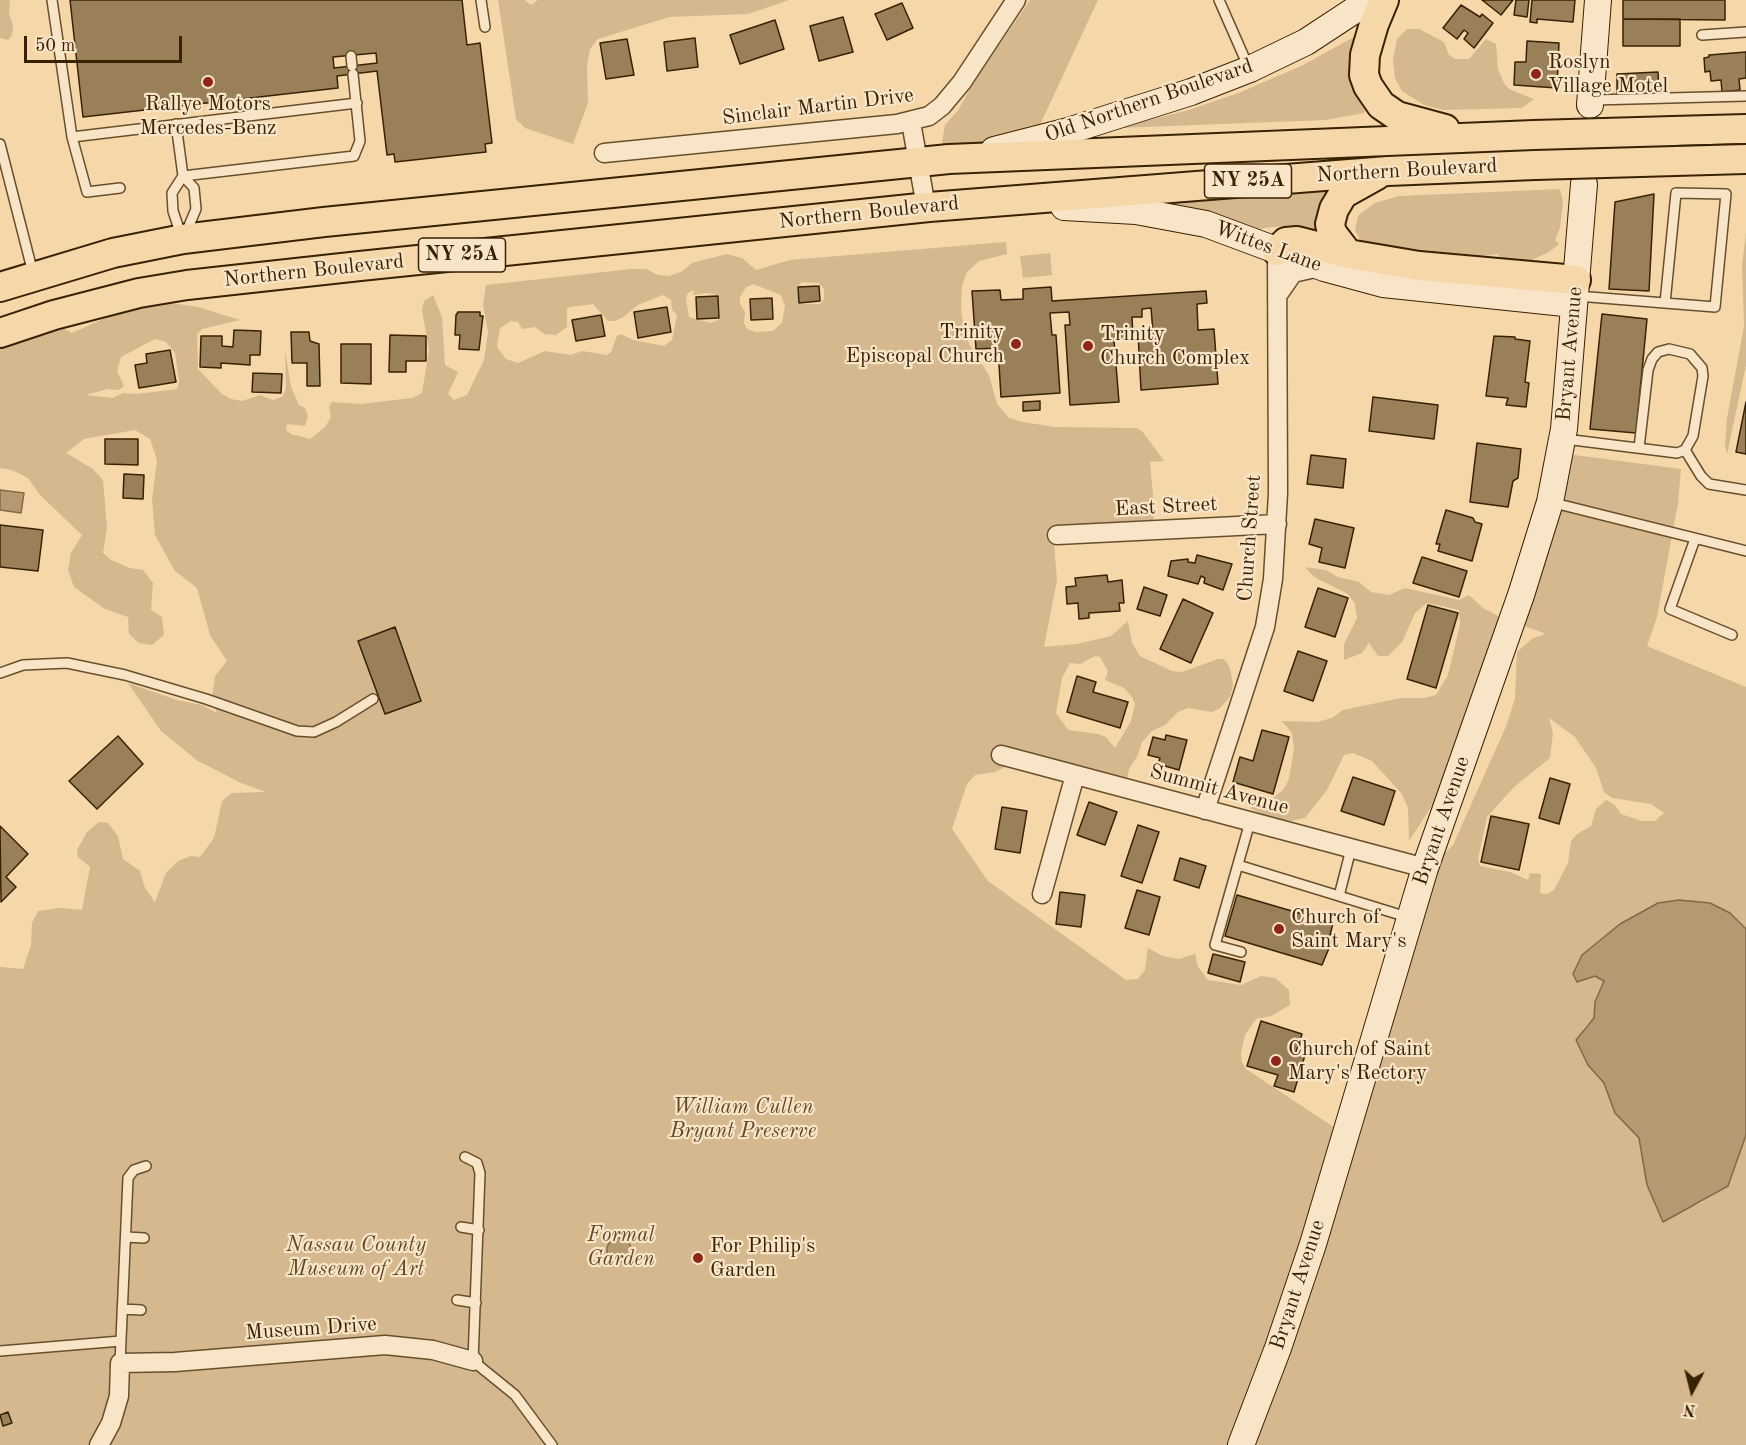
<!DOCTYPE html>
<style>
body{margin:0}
#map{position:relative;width:1746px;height:1445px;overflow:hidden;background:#f5d7aa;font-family:"Old Standard TT",serif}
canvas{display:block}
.north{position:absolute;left:1662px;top:1361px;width:60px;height:60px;-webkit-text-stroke:4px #f8e5c8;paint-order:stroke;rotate:187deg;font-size:16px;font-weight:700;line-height:24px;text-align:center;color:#382201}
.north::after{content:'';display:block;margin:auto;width:21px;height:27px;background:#382201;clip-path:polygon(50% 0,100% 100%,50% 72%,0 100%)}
.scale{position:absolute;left:24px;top:36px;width:158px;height:27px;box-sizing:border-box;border:3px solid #382201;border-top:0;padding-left:8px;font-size:18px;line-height:21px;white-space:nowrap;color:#382201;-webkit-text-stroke:4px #f8e5c8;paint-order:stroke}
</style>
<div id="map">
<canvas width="1746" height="1445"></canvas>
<div class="north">N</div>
<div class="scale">50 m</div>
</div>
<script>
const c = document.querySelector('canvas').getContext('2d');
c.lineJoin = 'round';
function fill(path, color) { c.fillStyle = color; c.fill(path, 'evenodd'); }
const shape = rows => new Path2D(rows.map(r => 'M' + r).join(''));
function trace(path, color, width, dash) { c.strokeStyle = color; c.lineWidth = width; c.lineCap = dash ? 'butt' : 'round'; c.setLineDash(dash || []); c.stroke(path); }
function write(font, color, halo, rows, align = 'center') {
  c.font = font + ' "Old Standard TT",serif'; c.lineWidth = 4.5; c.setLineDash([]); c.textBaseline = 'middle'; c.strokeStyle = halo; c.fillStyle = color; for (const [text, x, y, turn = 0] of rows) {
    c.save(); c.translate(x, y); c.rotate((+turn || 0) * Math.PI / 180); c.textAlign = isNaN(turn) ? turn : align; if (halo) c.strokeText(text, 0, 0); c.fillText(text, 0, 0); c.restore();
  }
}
fill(shape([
 [0,0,10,0,9,13,13,26,12,35,8,40,0,38],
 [498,0,525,0,531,5,538,0,789,0,748,14,669,17,598,39,590,49,587,65,588,103,573,144,525,128,516,119],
 [1030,0,1098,0,1033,140,945,154,942,142,945,125,959,109,973,83],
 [1407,29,1419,29,1444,42,1449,55,1455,59,1469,59,1486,39,1496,44,1498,69,1504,83,1509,89,1534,99,1522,108,1444,110,1424,105,1402,91,1395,78,1393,60,1397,39],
 [1358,35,1352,80,1355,93,1365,110,1364,113,1326,120,1117,128,1189,110,1241,92,1301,66],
 [1560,189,1563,201,1560,228,1555,240,1559,244,1549,252,1525,263,1499,261,1498,254,1467,258,1416,254,1362,243,1355,230,1358,216,1364,211,1375,203,1399,196],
 [1325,190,1326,194,1316,217,1315,235,1303,229,1283,226,1264,228,1257,232,1164,205,1164,198],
 [1746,233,1746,365,1727,454,1725,445,1727,418,1744,326,1742,265],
 [1006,242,1007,254,979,261,967,272,962,286,961,310,964,329,970,346,989,375,997,404,1009,418,1023,422,1055,427,1136,428,1142,431,1164,461,1150,462,1154,505,1153,527,1081,539,1074,544,1067,542,1053,531,1057,580,1044,647,1077,644,1111,636,1128,621,1132,643,1140,656,1172,671,1182,672,1218,659,1224,659,1230,668,1233,685,1230,697,1219,709,1212,712,1188,708,1178,712,1165,725,1152,731,1142,742,1138,755,1129,769,1125,788,1118,797,1108,787,1017,761,995,772,975,775,967,784,952,829,988,881,1126,980,1138,979,1145,970,1148,948,1163,956,1179,959,1195,954,1198,967,1208,980,1241,985,1261,976,1275,978,1289,990,1290,1005,1271,1016,1256,1019,1245,1035,1241,1053,1242,1063,1246,1069,1338,1130,1428,870,1453,845,1507,724,1515,698,1517,652,1533,638,1546,634,1512,621,1560,453,1681,469,1678,503,1657,617,1647,646,1746,687,1746,929,1730,913,1620,924,1582,955,1595,976,1604,981,1595,1002,1594,1018,1583,1029,1588,1065,1604,1083,1615,1113,1639,1138,1647,1185,1663,1222,1676,1212,1701,1203,1728,1186,1746,1135,1746,1445,0,1445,0,967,23,969,31,945,32,923,38,911,60,908,82,910,90,867,78,857,77,850,87,832,99,822,108,823,118,836,123,859,140,871,145,888,155,902,166,873,178,861,191,856,200,857,214,838,222,801,232,793,266,792,241,783,198,761,161,731,128,683,177,700,202,705,217,713,212,698,215,676,227,661,210,635,197,588,175,571,155,535,152,499,157,460,150,439,135,430,84,439,66,453,93,469,103,480,107,528,103,553,111,560,130,568,143,570,153,583,151,610,162,617,164,635,152,645,139,643,129,634,128,617,105,609,74,587,68,570,71,553,82,535,40,495,28,478,12,470,0,468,0,333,61,327,72,333,121,311,165,302,198,307,240,320,202,329,197,334,198,369,222,394,231,399,242,401,260,395,273,400,282,397,286,389,285,350,291,387,299,405,305,408,308,416,305,426,287,424,286,430,291,434,310,439,325,427,331,417,329,407,332,402,361,404,412,398,422,393,429,350,422,310,424,301,433,295,442,317,445,365,458,372,448,394,454,400,467,395,484,360,488,332,483,305,486,285,631,269,646,269,658,275,669,276,681,272,692,263,727,254,742,258,756,270,790,260],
 [802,282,819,283,824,289,824,299,820,304,799,304,797,287],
 [753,284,781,295,785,306,782,323,773,331,756,332,747,329,744,323,745,312,740,304,740,297,746,287],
 [694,290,693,295,707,293,719,295,720,319,711,323,689,317,686,298,688,293],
 [663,295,671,300,672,310,677,315,672,340,664,346,633,340,621,334,617,336,611,352,607,355,582,351,571,355,545,351,518,363,506,359,497,347,500,328,511,321,518,322,522,329,535,327,544,334,556,335,567,327,567,309,570,307,593,304,608,321,614,321,622,318,638,305],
 [155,339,166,342,175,353,179,381,177,389,137,394,123,393,113,398,86,395,108,389,119,390,124,386,117,371,121,357],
 [1095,656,1100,657,1108,671,1105,680,1124,688,1132,697,1135,704,1131,721,1115,748,1106,737,1098,734,1068,730,1056,713,1062,678,1070,663,1080,664],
 [1549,718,1575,737,1596,768,1604,792,1612,798,1651,804,1664,813,1655,821,1642,821,1621,814,1615,805,1606,800,1596,809,1591,826,1577,834,1571,841,1568,863,1554,890,1547,894,1540,893,1541,874,1530,873,1528,880,1510,872,1480,866,1478,859,1487,817,1514,787,1550,758,1553,733],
 [1050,253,1052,275,1023,278,1020,256],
 [1305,567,1326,570,1338,577,1359,582,1371,592,1389,595,1405,588,1459,600,1469,595,1483,608,1500,617,1435,801,1409,841,1408,808,1402,794,1372,761,1353,753,1344,755,1327,790,1305,818,1280,823,1250,808,1273,798,1283,790,1289,779,1294,748,1292,733,1282,721,1317,722,1332,718,1343,710,1401,698,1424,698,1436,695,1448,675,1460,624,1459,610,1427,603,1415,613,1402,642,1388,656,1378,656,1369,643,1362,653,1344,660,1344,644,1357,618,1355,604,1348,594,1314,577]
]), '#d5b88d');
const water = shape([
 [0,490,24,493,21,513,0,510,0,490],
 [1679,900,1710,903,1730,913,1746,929,1746,1135,1728,1186,1663,1222,1647,1185,1639,1138,1615,1113,1604,1083,1588,1065,1576,1040,1594,1018,1595,1002,1604,981,1595,976,1577,982,1573,974,1582,955,1620,924,1658,903,1679,900],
 '607 1250a12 12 0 1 1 24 0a12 12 0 1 1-24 0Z'
]);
fill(water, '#b59971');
trace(water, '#836944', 1.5);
const building = shape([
 [70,0,462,0,467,45,480,43,492,143,485,144,486,152,395,162,394,154,387,155,377,71,337,76,338,88,83,117,70,0],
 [376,53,377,63,334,68,333,57,376,53],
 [1482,0,1513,0,1501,15,1482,0],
 [1516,0,1529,0,1527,17,1514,15,1516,0],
 [1532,0,1575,0,1573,22,1537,19,1537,23,1530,22,1532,0],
 [1623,0,1725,0,1725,20,1623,19,1623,0],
 [902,3,913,28,887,40,875,14,902,3],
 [1461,5,1480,17,1482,14,1493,23,1474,48,1464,39,1468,33,1464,30,1457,39,1443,28,1461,5],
 [843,17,853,52,819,61,810,26,843,17],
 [1623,19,1680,19,1680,46,1623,46,1623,19],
 [775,20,784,49,740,64,730,35,775,20],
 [695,38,698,67,667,71,664,42,695,38],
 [627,39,634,75,606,79,600,43,627,39],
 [1527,41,1559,43,1557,88,1514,85,1515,62,1526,62,1527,41],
 [1746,52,1746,78,1739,79,1740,90,1722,92,1721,80,1711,81,1710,71,1705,72,1704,58,1709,57,1709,55,1746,52],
 [1658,72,1659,94,1617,96,1617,74,1658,72],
 [1654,194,1649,291,1609,289,1615,202,1654,194],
 [819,286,820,301,799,303,798,287,819,286],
 [1051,287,1052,301,1206,291,1207,303,1197,304,1198,330,1214,329,1218,384,1141,390,1138,333,1153,332,1151,308,1142,309,1142,317,1132,317,1133,339,1114,340,1119,402,1070,405,1065,325,1070,325,1069,312,1050,313,1052,335,1056,335,1060,393,1001,397,998,348,976,349,972,291,1000,290,1001,300,1023,299,1023,289,1051,287],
 [718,296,719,318,697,319,696,297,718,296],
 [772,298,773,319,751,320,750,299,772,298],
 [667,307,671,332,638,338,634,312,667,307],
 [458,312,480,312,480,316,483,316,479,350,459,349,460,335,455,335,456,315,458,312],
 [1602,314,1647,319,1636,433,1590,429,1602,314],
 [601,315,605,336,576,341,572,320,601,315],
 [234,330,261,331,260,355,250,355,250,365,221,363,221,368,200,367,201,336,222,336,222,346,233,347,234,330],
 [291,332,309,332,310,341,319,344,320,386,307,386,307,363,292,363,291,332],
 [390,335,426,336,426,361,406,361,406,372,389,372,390,335],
 [1494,336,1515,337,1515,339,1530,341,1525,382,1529,383,1526,407,1506,405,1508,398,1486,396,1494,336],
 [341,344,371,344,371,384,341,383,341,344],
 [170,350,176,382,139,388,135,365,147,363,146,354,170,350],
 [253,373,282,374,281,393,252,392,253,373],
 [1373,397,1438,405,1434,439,1369,431,1373,397],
 [1040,401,1040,410,1023,411,1023,402,1040,401],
 [1746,402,1746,454,1736,452,1746,402],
 [105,439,138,439,138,465,105,464,105,439],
 [1477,443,1521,449,1518,478,1513,481,1508,507,1470,502,1477,443],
 [1311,455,1346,459,1343,488,1307,484,1311,455],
 [124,474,144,475,143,499,123,498,124,474],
 [1446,510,1473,518,1475,522,1482,524,1472,561,1438,551,1440,544,1436,544,1446,510],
 [1315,519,1354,528,1345,568,1319,562,1322,548,1309,544,1315,519],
 [0,525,43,530,38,571,0,567,0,525],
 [1197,555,1232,564,1223,590,1204,583,1205,578,1201,576,1198,584,1168,576,1171,561,1188,559,1188,562,1195,563,1197,555],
 [1422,557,1467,571,1459,597,1413,583,1422,557],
 [1107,575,1108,582,1122,580,1124,603,1119,603,1120,611,1089,613,1089,618,1079,619,1078,603,1067,604,1066,587,1076,586,1075,578,1107,575],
 [1144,587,1167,595,1160,616,1137,609,1144,587],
 [1318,588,1348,598,1335,637,1305,627,1318,588],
 [1183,599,1213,613,1191,663,1160,649,1183,599],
 [1428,605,1458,613,1436,688,1407,679,1428,605],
 [395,627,421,701,385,714,358,641,395,627],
 [1298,651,1327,661,1313,701,1284,691,1298,651],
 [1077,676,1096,682,1093,692,1128,702,1120,728,1067,712,1077,676],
 [1262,730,1289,737,1273,794,1233,782,1240,757,1253,761,1262,730],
 [1166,735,1187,740,1179,770,1158,764,1160,758,1148,755,1153,737,1165,740,1166,735],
 [118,736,143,764,97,809,69,781,118,736],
 [1353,777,1395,791,1384,825,1341,811,1353,777],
 [1550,778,1570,784,1559,824,1539,818,1550,778],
 [1089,802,1117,812,1105,845,1077,835,1089,802],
 [1002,807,1027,811,1020,853,995,849,1002,807],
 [1491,816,1529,824,1519,870,1481,862,1491,816],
 [1138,825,1159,832,1142,883,1121,876,1138,825],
 [0,826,28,854,6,877,16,887,1,902,0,826],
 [1180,858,1206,866,1199,888,1174,880,1180,858],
 [1137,890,1160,897,1149,935,1125,928,1137,890],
 [1060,892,1085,895,1081,927,1056,924,1060,892],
 [1237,895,1333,923,1330,935,1334,936,1322,965,1225,936,1237,895],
 [1213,954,1245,962,1240,982,1208,973,1213,954],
 [1261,1021,1302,1034,1296,1052,1305,1055,1294,1092,1274,1086,1278,1075,1247,1066,1261,1021],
 [8,1412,12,1423,3,1426,0,1415,8,1412]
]);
fill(building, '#9a8059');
trace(building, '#382201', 1.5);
const lane = shape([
 [52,0,72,137,357,103],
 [481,0,485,27],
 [1219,0,1248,66],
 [1702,35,1746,32],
 [351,56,352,66],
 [1593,100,1746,96],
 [176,124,183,176,194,188,196,209,185,235],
 [72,137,87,192,120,188],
 [0,144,33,273],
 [183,176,354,156,360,141,353,74],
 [181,235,173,211,172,193,183,176],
 [1577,296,1715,307,1726,194,1676,193,1665,303],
 [1565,439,1677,453,1685,450,1693,436,1703,376,1702,368,1690,354,1669,349,1658,352,1652,359,1648,370,1639,448],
 [1685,450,1701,476,1709,484,1746,490],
 [1550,502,1746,551],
 [1695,539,1670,609,1732,635],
 [0,673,23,665,67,663,125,675,206,699,297,731,314,732,336,722,373,699],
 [1351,849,1339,896,1407,917],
 [1238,865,1339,896],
 [1241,952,1215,945,1250,822],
 [465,1157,477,1163,480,1173,473,1361,515,1395,552,1445],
 [461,1227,479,1230],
 [126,1237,144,1238],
 [457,1300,476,1303],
 [122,1309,141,1310],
 [0,1351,121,1341],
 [120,1363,128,1178,134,1170,146,1166]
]);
const street = shape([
 [911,122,926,207],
 [604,153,897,124,929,116,942,106,962,82,1016,0],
 [1277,296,1293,273,1319,267],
 [1057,535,1277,524],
 [1001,755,1425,868],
 [1205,810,1265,627,1273,579,1278,493,1277,251],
 [1042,894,1075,775],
 [99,1445,111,1423,119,1396,120,1363,175,1362,385,1345,433,1350,473,1361]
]);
const secondary = shape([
 [1590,105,1598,0],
 [994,150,1068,131,1191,92,1250,69,1306,42,1370,0],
 [1064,207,1136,211,1206,224,1324,268,1383,284,1574,304],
 [1241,1445,1278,1348,1313,1244,1425,868,1521,595,1550,502,1564,429,1584,184]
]);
const primary = shape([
 [1384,0,1374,24,1365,55,1364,75,1368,86,1381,105,1397,116,1445,129],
 [1673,131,1746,129],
 [1277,251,1286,242,1297,241,1348,254,1419,266,1576,280],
 [1348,254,1332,233,1330,224,1334,209,1343,194,1377,175],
 [0,287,113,253,183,239,324,222,949,159,1534,135],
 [0,333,54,315,139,293,187,285,360,266,929,207,1388,171,1535,165]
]);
trace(lane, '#674f2b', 12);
trace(street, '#674f2b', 21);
trace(secondary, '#382201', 28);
trace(primary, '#382201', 32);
trace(lane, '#f8e5c8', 9);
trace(street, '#f8e5c8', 18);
trace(secondary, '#f8e5c8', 26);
trace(primary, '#f5d7aa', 28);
const primaryBridge = shape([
 [1534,135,1673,131],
 [1535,165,1746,159]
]);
trace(primaryBridge, '#382201', 32, []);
trace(primaryBridge, '#f5d7aa', 28);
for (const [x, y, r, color] of [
 [1536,74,6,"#8f2418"],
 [208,82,6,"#8f2418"],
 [1016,344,6,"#8f2418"],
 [1088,346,6,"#8f2418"],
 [1279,929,6,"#8f2418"],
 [1276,1061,6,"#8f2418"],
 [698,1258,6,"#8f2418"]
]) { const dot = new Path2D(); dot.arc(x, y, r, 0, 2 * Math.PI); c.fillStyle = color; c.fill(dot); trace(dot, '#f8e5c8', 2); }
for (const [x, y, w] of [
 [1248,181,87],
 [462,255,87]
]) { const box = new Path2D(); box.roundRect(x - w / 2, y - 17, w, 34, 4.5); c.fillStyle = '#f8e5c8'; c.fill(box); trace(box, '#382201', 1.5); }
write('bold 20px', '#382201', null, [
 ["NY 25A",1248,181],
 ["NY 25A",462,255]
]);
write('21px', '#382201', '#f8e5c8', [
 ["Roslyn",1548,62],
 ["Village Motel",1548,86],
 ["Rallye Motors",208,104,"center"],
 ["Mercedes-Benz",208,128,"center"],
 ["Trinity",1004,332,"right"],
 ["Episcopal Church",1004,356,"right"],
 ["Trinity",1100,334],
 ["Church Complex",1100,358],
 ["Church of",1291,917],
 ["Saint Mary's",1291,941],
 ["Church of Saint",1288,1049],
 ["Mary's Rectory",1288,1073],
 ["For Philip's",710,1246],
 ["Garden",710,1270]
], 'left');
write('21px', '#382201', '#f8e5c8', [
 ["Old Northern Boulevard",1149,101,-19],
 ["Sinclair Martin Drive",818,107,-7],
 ["Northern Boulevard",1407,171,-3],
 ["Northern Boulevard",869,213,-6],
 ["Wittes Lane",1268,247,20],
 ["Northern Boulevard",314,271,-6],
 ["Bryant Avenue",1570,354,-85],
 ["East Street",1166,507,-3],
 ["Church Street",1250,538,-86],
 ["Summit Avenue",1219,790,15],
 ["Bryant Avenue",1442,821,-71],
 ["Bryant Avenue",1298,1285,-72],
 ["Museum Drive",311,1329,-4]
]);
write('italic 21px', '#5f4824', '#f8e5c8', [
 ["William Cullen",743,1107],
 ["Bryant Preserve",743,1131],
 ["Formal",621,1235],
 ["Garden",621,1259],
 ["Nassau County",356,1245],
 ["Museum of Art",356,1269]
]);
</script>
